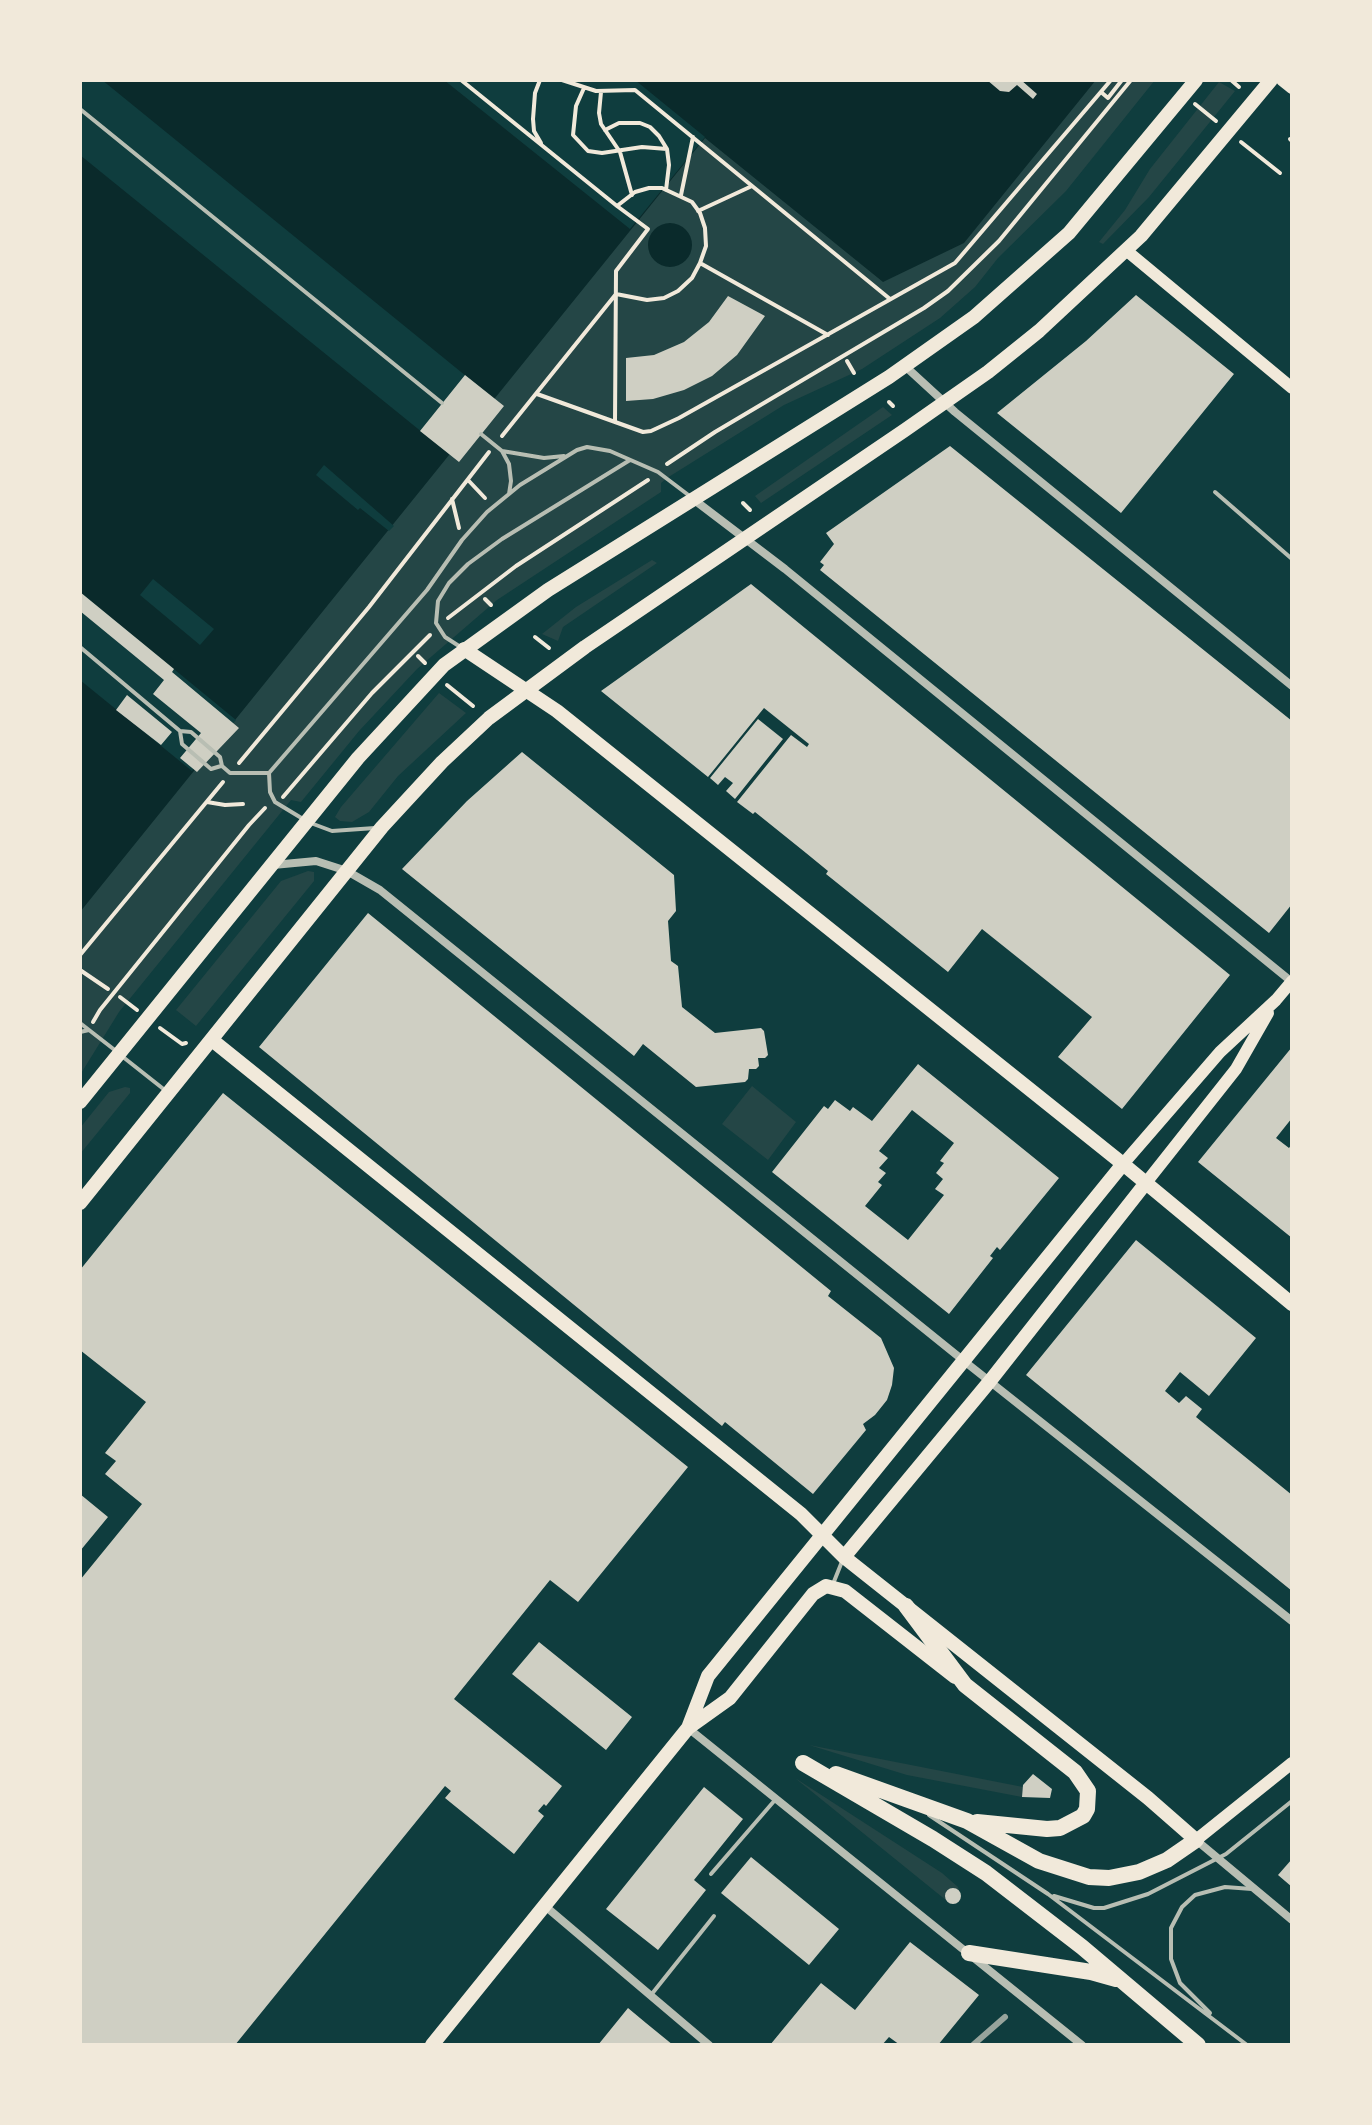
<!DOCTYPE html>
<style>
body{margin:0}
#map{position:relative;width:1372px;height:2125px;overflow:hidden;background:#0f3d3e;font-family:"IBM Plex Sans",sans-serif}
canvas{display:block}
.frame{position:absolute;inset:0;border:82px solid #f1e9da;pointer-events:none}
</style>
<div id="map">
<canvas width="1372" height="2125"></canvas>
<div class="frame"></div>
</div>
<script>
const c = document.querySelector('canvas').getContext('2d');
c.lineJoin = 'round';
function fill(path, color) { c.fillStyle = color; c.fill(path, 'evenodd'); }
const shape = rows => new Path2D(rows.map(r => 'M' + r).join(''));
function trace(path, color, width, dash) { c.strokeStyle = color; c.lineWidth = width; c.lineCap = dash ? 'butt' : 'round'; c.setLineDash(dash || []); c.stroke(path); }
fill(shape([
 [80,80,1155,80,1066,191,998,258,975,287,940,318,862,369,784,405,667,478,661,483,661,492,497,600,417,669,359,731,301,802,291,800,119,1012,80,1075],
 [1219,82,1235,91,1149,197,1103,244,1099,242,1125,210,1150,169],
 [883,407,892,415,761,503,755,496],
 [652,560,657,563,563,627,558,641,542,634,576,607],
 [439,693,466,713,398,776,369,812,352,822,340,821,335,817,341,807],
 [308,871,314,872,314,881,196,1026,176,1010,281,881],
 [752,1086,796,1122,768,1160,722,1124],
 [125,1087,130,1088,130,1093,80,1154,80,1128,109,1092],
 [809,1745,1023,1787,1022,1797,907,1775],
 [795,1778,942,1873,958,1887,960,1893,954,1888,949,1890,945,1896,947,1901]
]), '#244646');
fill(shape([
 [80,80,1096,80,964,243,883,282,705,138,80,912],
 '648 245a22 22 0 1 1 44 0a22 22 0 1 1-44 0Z'
]), '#0a2a2b');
fill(shape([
 [80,80,102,80,493,398,449,454,80,155],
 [444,80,635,80,705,137,630,229],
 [324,465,394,526,389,531,360,508,358,510,316,475],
 [153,579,214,629,200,645,140,595],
 [80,592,236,720,192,771,80,680]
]), '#0f3d3e');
fill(shape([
 [987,80,1021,80,1037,94,1033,99,1017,85,1009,92,1000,91],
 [1136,295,1234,374,1121,513,997,413,1086,341],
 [728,296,765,316,737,355,712,376,684,390,653,399,626,401,626,358,654,355,684,342,709,322],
 [465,375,504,406,459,462,420,431],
 [950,446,1292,721,1292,904,1269,933,820,570,824,565,820,562,834,544,826,533],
 [751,584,1230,975,1122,1109,1058,1057,1092,1017,982,929,948,972,826,874,828,871,806,853,755,812,753,814,737,802,791,735,807,747,809,744,764,708,708,777,601,691],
 [80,592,174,669,172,672,239,728,197,772,180,758,201,733,153,694,164,680,80,611],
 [127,695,172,732,161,745,116,710],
 [758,719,783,739,735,799,726,791,733,783,725,777,718,785,710,778],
 [522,752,674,875,676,911,668,921,671,961,678,966,682,1007,715,1033,761,1028,764,1031,768,1055,765,1058,758,1058,759,1066,756,1069,749,1069,748,1079,745,1082,696,1087,643,1044,634,1056,402,869,467,801],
 [368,913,831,1291,828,1296,881,1338,894,1368,892,1385,887,1400,875,1415,863,1424,866,1430,813,1494,725,1422,722,1426,259,1047],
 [1292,1047,1292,1118,1276,1138,1289,1148,1292,1144,1292,1238,1198,1162],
 [918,1064,1059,1178,1000,1250,997,1247,990,1256,993,1258,949,1314,772,1172,824,1106,828,1109,835,1100,850,1111,853,1107,872,1121],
 [912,1110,954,1143,940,1161,944,1163,936,1173,943,1179,935,1189,944,1195,908,1240,865,1206,882,1185,878,1182,886,1173,879,1168,888,1158,879,1151],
 [223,1093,688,1467,578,1602,550,1580,454,1699,562,1786,546,1806,544,1804,538,1811,544,1816,514,1854,445,1798,451,1791,445,1786,235,2045,80,2045,80,1580,142,1504,105,1474,116,1461,105,1453,146,1402,80,1350,80,1270],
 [1136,1240,1256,1338,1209,1396,1180,1372,1165,1391,1179,1403,1186,1396,1202,1409,1196,1417,1292,1495,1292,1591,1026,1375],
 [80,1494,108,1517,80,1551],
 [539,1642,632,1717,606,1750,512,1674],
 [1033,1774,1052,1789,1050,1798,1022,1797,1023,1785],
 [704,1787,743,1819,694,1880,706,1890,658,1950,606,1909],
 [751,1857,839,1929,809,1965,721,1893],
 [1292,1859,1292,1887,1278,1875],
 '945 1896a8 8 0 1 1 16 0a8 8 0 1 1-16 0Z',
 [910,1942,979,1995,938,2045,900,2045,889,2037,882,2045,770,2045,821,1983,855,2010],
 [628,2008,646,2023,673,2045,598,2045]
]), '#cfcfc3');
trace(shape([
 [461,80,617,206,635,192,649,188,662,188,692,202,700,213,705,228,706,246,700,263],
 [540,80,535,93,533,119,534,131,541,143],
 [562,80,596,91,635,90,890,299],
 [1231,80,1239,87],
 [584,88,576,106,573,135,588,151,602,153,642,147,667,149,659,136,650,127,640,123,619,123,605,130],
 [601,92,599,113,601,124,620,152,632,195],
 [1101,92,1108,98,1122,80],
 [1195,104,1216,121],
 [1290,139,1292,141],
 [1241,142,1280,173],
 [666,190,669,165,667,149],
 [681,195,693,137],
 [698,211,752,186],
 [847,361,854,373],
 [537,394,643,432,651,431,679,418,955,263,1111,80],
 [889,402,893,406],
 [615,422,616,271,648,229,617,206],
 [502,436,616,294,647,300,664,298,678,291,692,278,700,263,828,335],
 [667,464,715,432,924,308,948,291,999,241,1131,80],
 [468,480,485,498],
 [452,499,459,528],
 [743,503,750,510],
 [485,599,491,605],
 [448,618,516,566,648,480],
 [535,637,549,648],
 [418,656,425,663],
 [447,685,473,706],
 [239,763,369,607,489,452],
 [283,797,372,693,430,635],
 [207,802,225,805,243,804],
 [80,955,223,782],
 [80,970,108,989],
 [120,997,137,1010],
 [93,1022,100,1010,249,825,265,808],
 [160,1028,182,1044,186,1043]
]), '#f1e9da', 4);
trace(shape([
 [80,109,442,403],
 [481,434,502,451],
 [1215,492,1292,559],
 [509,494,511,481,509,464,502,451,544,458,564,456],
 [80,647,180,731,191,732,220,757,222,766,230,773,269,773],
 [462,648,445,637,436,623,438,601,449,583,468,564,502,539,630,460],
 [180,731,182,744,211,769,221,766],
 [375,828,332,831,308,822,275,802,270,792,269,773,427,590,462,540,487,512,520,485,577,450,587,447,610,451,658,472,691,497],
 [80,1023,116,1051],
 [80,1032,89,1030],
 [123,1057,166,1091],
 [833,1584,843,1559],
 [929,1815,1048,1894,1247,2045],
 [711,1874,775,1800],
 [1054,1896,1094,1908,1104,1908,1148,1894,1226,1854,1292,1801],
 [651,1995,714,1916],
 [1210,2013,1180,1983,1171,1959,1171,1928,1182,1907,1195,1895,1225,1887,1252,1889]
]), '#b8beb3', 4);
trace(shape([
 [906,367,955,412,1292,686],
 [693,499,785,569,1292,982],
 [273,865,316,861,347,871,380,890,964,1361,1292,1621],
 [688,1728,1082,2045],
 [1196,1840,1292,1920],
 [545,1906,709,2045]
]), '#b8beb3', 8);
trace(shape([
 [1282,80,1292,88],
 [1127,251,1292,388],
 [1123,1164,1220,1052,1276,1000,1292,981],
 [1145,1184,1236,1069,1268,1013],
 [1196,1840,1292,1763]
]), '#f1e9da', 12);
trace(shape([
 [464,649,557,711,1123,1164,1292,1304],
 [212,1040,801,1514,844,1557,1148,1798,1196,1840],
 [844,1557,990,1381,1145,1184],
 [688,1728,730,1698,813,1594,826,1586,845,1591,955,1677],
 [432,2045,688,1728,708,1676,1123,1164]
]), '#f1e9da', 14);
trace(shape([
 [80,1102,358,758,444,665,548,590,889,377,974,317,1069,233,1196,80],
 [80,1203,382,827,442,762,489,718,585,647,905,430,988,372,1039,331,1141,236,1271,80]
]), '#f1e9da', 14);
trace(shape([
 [906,1606,965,1685,1075,1772,1088,1791,1087,1809,1083,1816,1060,1828,1047,1829,977,1822],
 [803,1763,933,1839,986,1873,1082,1947,1198,2045],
 [836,1774,967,1821,1039,1861,1089,1877,1109,1878,1139,1872,1167,1860,1196,1840],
 [969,1953,1091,1972,1116,1979]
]), '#f1e9da', 16);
trace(shape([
 [973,2045,1005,2017]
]), '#97a49c', 6);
</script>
